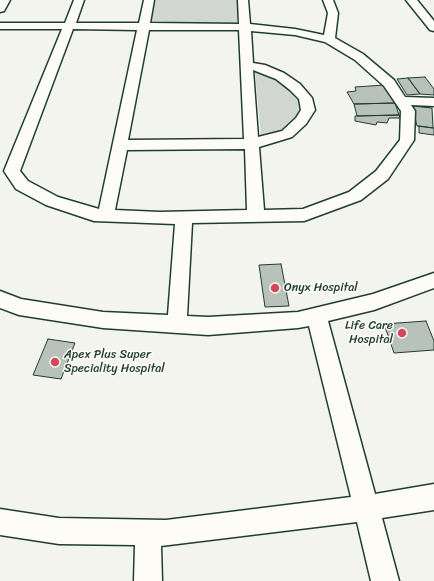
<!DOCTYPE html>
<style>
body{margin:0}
canvas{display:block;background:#f4f4ef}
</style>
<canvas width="434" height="581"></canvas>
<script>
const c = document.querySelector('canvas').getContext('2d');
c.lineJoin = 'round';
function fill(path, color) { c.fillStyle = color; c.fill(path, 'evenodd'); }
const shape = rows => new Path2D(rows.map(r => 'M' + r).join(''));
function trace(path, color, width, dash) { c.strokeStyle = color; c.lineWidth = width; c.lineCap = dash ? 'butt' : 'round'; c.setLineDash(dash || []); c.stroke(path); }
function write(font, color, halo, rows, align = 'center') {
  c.font = font + ' Sriracha,sans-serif'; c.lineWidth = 3; c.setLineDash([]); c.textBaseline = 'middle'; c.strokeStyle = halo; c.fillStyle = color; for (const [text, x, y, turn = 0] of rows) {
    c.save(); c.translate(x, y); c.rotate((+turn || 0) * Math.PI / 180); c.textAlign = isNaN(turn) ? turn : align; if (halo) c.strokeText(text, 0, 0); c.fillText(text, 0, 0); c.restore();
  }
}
fill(shape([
 [153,0,237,0,237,24,149,24],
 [255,72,276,79,290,89,298,96,302,106,299,116,284,130,276,134,261,137]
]), '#d1d6d1');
const building = shape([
 [425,77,434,89,434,95,420,94,408,78,425,77],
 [408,78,420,94,407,95,397,79,408,78],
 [385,85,395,103,354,104,347,92,356,91,355,87,385,85],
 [395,103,399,115,357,116,354,104,395,103],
 [412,106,432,108,433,128,417,126,412,106],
 [399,115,400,118,389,118,387,123,377,122,376,125,355,121,355,116,399,115],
 [419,126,434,128,434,135,419,133,419,126],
 [281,264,289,306,265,307,259,265,281,264],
 [426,321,434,341,434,350,394,353,384,324,426,321],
 [48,339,75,343,61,379,33,375,48,339]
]);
fill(building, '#b9c1bb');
trace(building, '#1f3d34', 1);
const minor = shape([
 [0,0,10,0,4,11,0,12,0,0],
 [74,0,84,0,76,23,139,23,144,0,154,0,150,23,239,24,238,0,248,0,250,24,295,29,324,35,328,13,323,0,333,0,338,13,335,38,363,54,394,80,405,97,434,98,434,106,411,105,415,111,414,140,388,179,361,200,304,221,192,223,187,316,208,317,298,312,373,294,434,273,434,288,374,310,328,321,375,494,434,484,434,510,382,518,399,581,371,581,357,522,161,546,162,581,134,581,135,545,59,544,0,535,0,509,59,518,166,520,351,497,309,326,298,328,208,335,103,328,19,315,0,308,0,291,21,299,103,312,168,315,175,224,94,221,46,205,16,189,4,171,62,29,0,29,0,23,65,23,74,0],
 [73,29,137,30,99,209,58,197,28,181,20,171,73,29],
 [149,30,239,30,244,139,128,140,149,30],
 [251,31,295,35,325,42,355,60,384,86,401,111,400,140,376,171,349,192,303,209,264,210,259,147,292,137,306,124,315,110,312,98,300,84,284,73,265,65,253,63,251,31],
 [253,70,276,79,290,90,299,99,301,110,296,118,282,131,258,137,253,70],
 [245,149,247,210,160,212,115,210,127,150,245,149],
 [406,0,417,0,434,21,434,31,430,30,406,0]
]);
trace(minor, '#1f3d34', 3);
fill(minor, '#fdfcf7');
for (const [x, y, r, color] of [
 [275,288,5,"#d1495b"],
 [402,333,5,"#d1495b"],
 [55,362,5,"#d1495b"]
]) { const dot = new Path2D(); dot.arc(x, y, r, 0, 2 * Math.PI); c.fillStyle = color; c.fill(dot); trace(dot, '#fdfcf7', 1.5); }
write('12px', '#1f3d34', '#fdfcf7', [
 ["Onyx Hospital",284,288],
 ["Life Care",393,326,"right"],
 ["Hospital",393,340,"right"],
 ["Apex Plus Super",64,355],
 ["Speciality Hospital",64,369]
], 'left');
</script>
